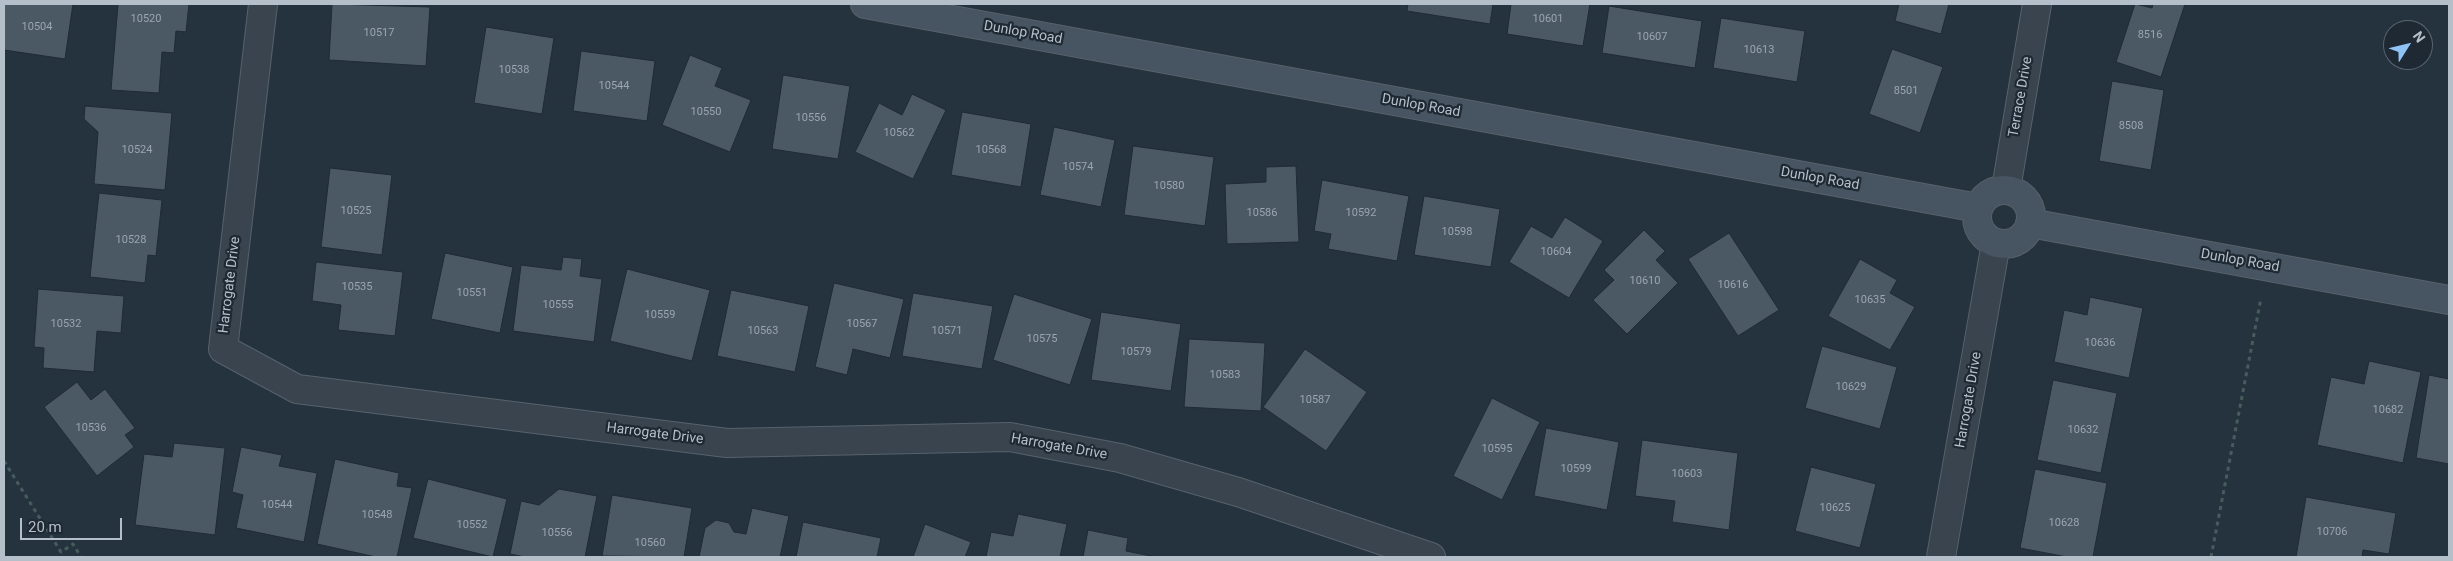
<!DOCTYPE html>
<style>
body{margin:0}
#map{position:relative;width:2453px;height:561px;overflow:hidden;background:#25333e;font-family:Roboto,sans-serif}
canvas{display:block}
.frame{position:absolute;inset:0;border:5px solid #b5bfc9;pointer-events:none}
.north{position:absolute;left:2383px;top:20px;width:50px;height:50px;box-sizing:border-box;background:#1e2933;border:1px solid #5a656f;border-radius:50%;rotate:54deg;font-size:14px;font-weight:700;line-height:20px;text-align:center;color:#b5bfc9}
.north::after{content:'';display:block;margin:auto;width:18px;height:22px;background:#8fc3f5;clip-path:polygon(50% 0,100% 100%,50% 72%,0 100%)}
.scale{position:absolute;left:20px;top:518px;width:102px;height:22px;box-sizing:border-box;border:2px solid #b5bfc9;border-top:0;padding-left:6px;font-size:15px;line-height:18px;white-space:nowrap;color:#b5bfc9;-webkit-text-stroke:4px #1e2933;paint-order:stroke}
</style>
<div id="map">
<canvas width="2453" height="561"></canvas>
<div class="frame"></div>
<div class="north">N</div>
<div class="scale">20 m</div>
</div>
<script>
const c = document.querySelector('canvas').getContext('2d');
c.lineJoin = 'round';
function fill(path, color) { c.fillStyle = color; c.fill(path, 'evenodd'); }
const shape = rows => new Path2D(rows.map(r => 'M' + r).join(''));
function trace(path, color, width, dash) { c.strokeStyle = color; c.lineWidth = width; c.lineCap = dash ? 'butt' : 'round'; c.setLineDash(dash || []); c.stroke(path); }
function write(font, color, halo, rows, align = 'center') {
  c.font = font + ' Roboto,sans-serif'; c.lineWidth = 4.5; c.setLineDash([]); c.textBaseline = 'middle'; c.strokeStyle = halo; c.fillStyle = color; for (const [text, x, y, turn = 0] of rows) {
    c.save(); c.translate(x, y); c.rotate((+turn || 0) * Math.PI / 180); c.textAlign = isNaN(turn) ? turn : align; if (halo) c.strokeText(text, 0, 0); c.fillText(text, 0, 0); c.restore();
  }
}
const building = shape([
 [4,4,73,4,65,59,4,50,4,4],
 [118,4,189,4,186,32,176,31,174,53,162,52,159,93,111,90,118,4],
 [332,4,430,7,426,66,329,60,332,4],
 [1408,4,1493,4,1490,24,1407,11,1408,4],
 [1511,4,1590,4,1583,46,1507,34,1511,4],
 [1899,4,1949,4,1941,34,1895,21,1899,4],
 [2135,4,2152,8,2153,4,2185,4,2161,77,2116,62,2135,4],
 [1609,6,1702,21,1695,68,1602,53,1609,6],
 [1721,18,1805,31,1797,82,1713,68,1721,18],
 [486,27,554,38,542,114,474,103,486,27],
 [1892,49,1943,67,1920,133,1869,114,1892,49],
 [581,51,655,61,647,121,573,111,581,51],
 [690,55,722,68,715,86,751,100,730,152,662,125,690,55],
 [783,75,850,86,838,159,772,149,783,75],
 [2112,81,2164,90,2151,170,2099,161,2112,81],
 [912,94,946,110,913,179,855,152,879,103,902,115,912,94],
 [85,106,172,113,165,190,94,184,98,132,84,119,85,106],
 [962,112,1031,124,1021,187,951,175,962,112],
 [1054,127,1115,140,1101,207,1040,195,1054,127],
 [1133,146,1214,157,1205,226,1124,215,1133,146],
 [1296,166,1299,242,1227,244,1225,184,1266,182,1266,167,1296,166],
 [330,168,392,175,382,255,321,247,330,168],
 [1322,180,1409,196,1397,261,1328,249,1331,234,1314,231,1322,180],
 [99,193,162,200,156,256,148,255,145,283,90,277,99,193],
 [1424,196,1500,209,1491,267,1414,255,1424,196],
 [1565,217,1603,241,1569,298,1509,262,1531,226,1552,238,1565,217],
 [1644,230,1665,251,1656,260,1678,283,1627,334,1593,300,1614,280,1604,270,1644,230],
 [1729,233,1779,310,1738,336,1688,259,1729,233],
 [445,253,513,267,500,333,431,319,445,253],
 [563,257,582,259,580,276,602,279,594,342,513,331,521,265,561,270,563,257],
 [1860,259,1897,280,1890,293,1915,307,1890,350,1828,316,1860,259],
 [316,262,403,272,395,336,338,330,341,305,312,301,316,262],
 [627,269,710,290,692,361,610,341,627,269],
 [834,283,904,299,890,358,853,349,847,375,815,367,834,283],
 [38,289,124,296,121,333,97,331,94,372,43,368,44,348,34,347,38,289],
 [731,290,809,306,795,372,717,356,731,290],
 [913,293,993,306,982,369,902,356,913,293],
 [1014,294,1092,319,1070,385,993,360,1014,294],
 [2090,297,2143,308,2129,378,2054,362,2064,310,2087,315,2090,297],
 [1101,312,1181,324,1171,391,1091,380,1101,312],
 [1189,339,1265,343,1261,411,1184,407,1189,339],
 [1822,346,1897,367,1880,429,1805,408,1822,346],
 [1305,349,1367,392,1326,451,1263,407,1305,349],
 [2369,361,2421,372,2403,463,2317,445,2331,377,2364,384,2369,361],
 [2429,375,2449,379,2449,464,2416,458,2429,375],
 [2053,380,2117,393,2101,473,2037,460,2053,380],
 [77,382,91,400,105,389,135,428,125,435,134,447,97,476,44,407,77,382],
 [1492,398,1540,422,1502,500,1453,476,1492,398],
 [1546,428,1619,442,1607,510,1534,496,1546,428],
 [1642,440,1738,453,1729,530,1672,522,1675,501,1635,496,1642,440],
 [174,443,225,448,215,535,135,525,144,454,172,457,174,443],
 [241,447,282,455,279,466,317,473,304,542,236,528,243,495,232,492,241,447],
 [335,459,399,473,397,486,412,488,397,557,376,557,317,544,335,459],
 [1811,467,1876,484,1860,548,1795,531,1811,467],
 [2035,469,2107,483,2093,557,2067,557,2020,548,2035,469],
 [428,479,507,499,493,557,413,538,428,479],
 [559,489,597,496,585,557,525,557,510,554,521,501,539,505,559,489],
 [612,495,692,508,684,557,602,556,612,495],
 [2306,497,2396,513,2389,554,2363,550,2362,557,2296,557,2306,497],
 [752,508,789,516,780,557,699,557,705,528,716,520,729,523,734,532,746,534,752,508],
 [1018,514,1067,524,1060,557,986,557,991,532,1013,536,1018,514],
 [803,522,881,538,877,557,796,557,803,522],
 [925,524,971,542,965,557,913,557,925,524],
 [1088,530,1128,538,1126,551,1156,557,1083,557,1088,530]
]);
fill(building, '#4a5964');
trace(building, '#202b35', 1);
const street = shape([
 [263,4,223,349,297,389,727,443,1010,437,1120,458,1238,492,1431,557],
 [2006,189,2037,4],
 [1941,557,1996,243]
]);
const secondary = shape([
 [865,4,1978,208],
 '1977 217a27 27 0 1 1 54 0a27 27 0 1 1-54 0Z',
 [2030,223,2449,300]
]);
trace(street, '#57626c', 30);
trace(secondary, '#57626c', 30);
trace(shape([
 [4,461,61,552,73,544,81,557],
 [2211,557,2261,298]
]), '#475d5d', 3, [4, 4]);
trace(street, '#39444e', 28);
trace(secondary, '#475461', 28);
write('11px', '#9aa6b0', null, [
 ["10520",146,19],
 ["10601",1548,19],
 ["10504",37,27],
 ["10517",379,33],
 ["8516",2150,35],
 ["10607",1652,37],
 ["10613",1759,50],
 ["10538",514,70],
 ["10544",614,86],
 ["8501",1906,91],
 ["10550",706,112],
 ["10556",811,118],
 ["8508",2131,126],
 ["10562",899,133],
 ["10524",137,150],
 ["10568",991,150],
 ["10574",1078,167],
 ["10580",1169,186],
 ["10525",356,211],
 ["10586",1262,213],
 ["10592",1361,213],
 ["10598",1457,232],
 ["10528",131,240],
 ["10604",1556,252],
 ["10610",1645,281],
 ["10616",1733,285],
 ["10535",357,287],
 ["10551",472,293],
 ["10635",1870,300],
 ["10555",558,305],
 ["10559",660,315],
 ["10532",66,324],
 ["10567",862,324],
 ["10563",763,331],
 ["10571",947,331],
 ["10575",1042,339],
 ["10636",2100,343],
 ["10579",1136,352],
 ["10583",1225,375],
 ["10629",1851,387],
 ["10587",1315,400],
 ["10682",2388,410],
 ["10536",91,428],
 ["10632",2083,430],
 ["10595",1497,449],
 ["10599",1576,469],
 ["10603",1687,474],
 ["10544",277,505],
 ["10625",1835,508],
 ["10548",377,515],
 ["10628",2064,523],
 ["10552",472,525],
 ["10706",2332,532],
 ["10556",557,533],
 ["10560",650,543]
]);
write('14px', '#b5bfc9', '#1e2933', [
 ["Dunlop Road",1023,33,10],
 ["Terrace Drive",2021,97,-80],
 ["Dunlop Road",1421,106,10],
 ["Dunlop Road",1820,179,10],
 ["Dunlop Road",2240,261,10],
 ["Harrogate Drive",230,285,-83],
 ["Harrogate Drive",1969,400,-80],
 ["Harrogate Drive",655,434,7],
 ["Harrogate Drive",1059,447,10]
]);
</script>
